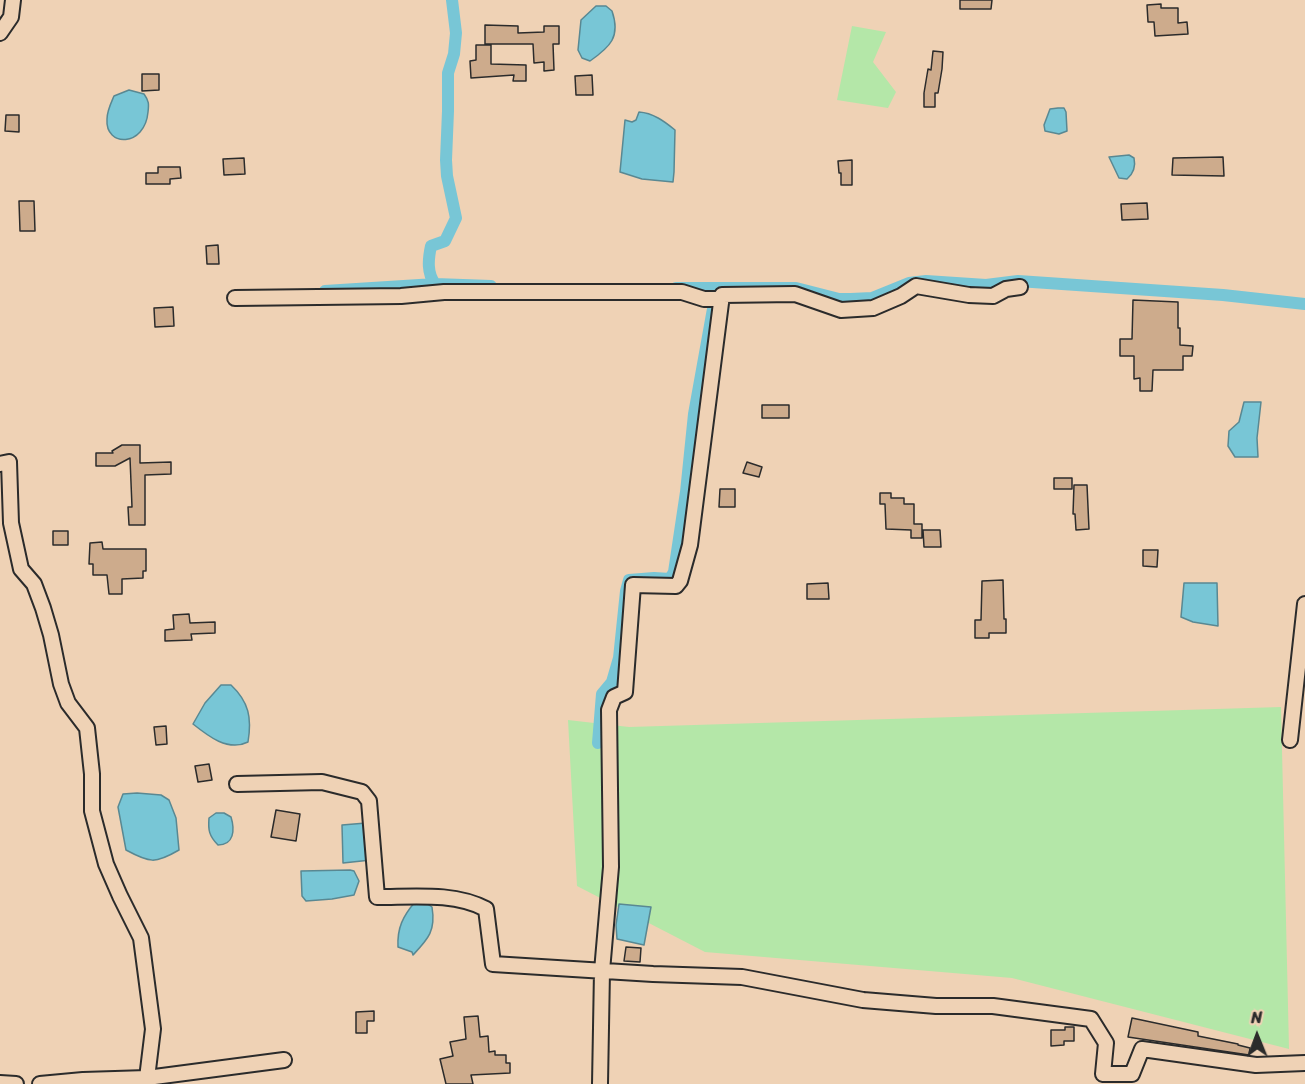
<!DOCTYPE html>
<style>
body{margin:0}
#map{position:relative;width:1305px;height:1084px;overflow:hidden;background:#efd2b5;font-family:Sriracha,sans-serif}
canvas{display:block}
.north{position:absolute;left:1227px;top:1006px;width:60px;height:60px;-webkit-text-stroke:4px #efd2b5;paint-order:stroke;rotate:359deg;font-size:16px;font-weight:700;line-height:24px;text-align:center;color:#2b2b2b}
.north::after{content:'';display:block;margin:auto;width:21px;height:27px;background:#2b2b2b;clip-path:polygon(50% 0,100% 100%,50% 72%,0 100%)}
</style>
<div id="map">
<canvas width="1305" height="1084"></canvas>
<div class="north">N</div>
</div>
<script>
const g = document.querySelector('canvas').getContext('2d');
g.lineJoin = 'round';
function fill(path, color) {
  g.fillStyle = color;
  g.fill(path, 'evenodd');
}
function strokePath(path, color, width, dash) {
  g.strokeStyle = color;
  g.lineWidth = width;
  g.lineCap = dash ? 'butt' : 'round';
  g.setLineDash(dash || []);
  g.stroke(path);
}
const green = new Path2D(`
 M852,26L886,32L873,62L896,92L888,108L837,100Z
 M1281,707L1289,1049L1012,978L705,952L577,886L568,720L629,727Z`);
const water = new Path2D(`
 M596,6H606L612,11C621,37 610,47 590,61L582,58L578,50L581,20Z
 M129,90L144,94C149,101 149,104 148,112C145,147 105,148 107,119C107,111 111,103 114,96Z
 M1058,108H1064L1066,112L1067,131L1059,134L1045,131L1044,125L1050,109Z
 M639,112C653,113 664,121 675,130L674,172L673,182L642,179L620,172L625,120L632,122L636,120Z
 M1129,155L1134,158C1136,167 1134,173 1127,179L1119,178L1109,157Z
 M1244,402H1261L1257,438L1258,457H1235L1228,446L1229,431L1239,422Z
 M1184,583H1217L1218,626L1193,622L1181,617Z
 M221,685H231C249,702 252,718 248,742C228,752 208,736 193,724L205,703Z
 M137,793L161,795L169,800L176,818L179,850C155,864 150,863 126,850L118,807L123,794Z
 M216,813H224L231,817C235,830 234,845 218,845C209,836 208,830 209,818Z
 M366,823L371,860L343,863L342,825Z
 M350,870L354,871L359,881L354,895L332,899L306,901L302,896L301,871Z
 M415,902L426,903L432,907C436,931 428,939 413,955L412,952L398,947C397,928 403,916 415,902Z
 M619,904L651,907L644,945L617,939L616,925Z`);
const canal = new Path2D(`
 M452,0L456,33L454,54L448,73V111L446,160L447,176L456,218L445,241L431,246C428,260 427,273 435,284L491,286
 M676,288H796L839,299H851L872,298L909,283L926,281L986,285L1018,281L1223,295L1305,304
 M325,291L435,284
 M598,743L602,694L612,682L619,658L626,591L629,580L654,578L670,579L674,572L686,492L694,414L716,292`);
const building = new Path2D(`
 M960,0H992L991,9H960Z
 M1161,4V8H1178V23L1187,22L1188,34L1155,36L1154,22H1148L1147,5Z
 M485,25L518,26V33L544,32V26H559V44H553L554,70L544,71V62L534,63L533,44H485Z
 M476,45H491V64L526,65V81H513L514,75L471,78L470,61L476,60Z
 M933,51L943,52L942,69L938,93H935V107H924V93L928,69L931,70Z
 M142,74H159V90L142,91Z
 M592,75L593,95H576L575,76Z
 M6,115H19V132L5,131Z
 M1223,157L1224,176L1172,175L1173,158Z
 M244,158L245,174L224,175L223,159Z
 M852,160V185H841V173H839L838,161Z
 M158,167H180L181,178L170,179V184H146V173H158Z
 M19,201H34L35,231H20Z
 M1147,203L1148,219L1122,220L1121,204Z
 M218,245L219,264H207L206,246Z
 M1133,300L1178,302V328H1180V345L1193,346L1192,356H1183V370H1153L1152,391H1140V378L1134,379V356H1120V339H1132Z
 M173,307L174,326L155,327L154,308Z
 M762,405H789V418H762Z
 M122,445H140V463L171,462V474L145,475V525H129L128,507H132L130,458L115,466H96V453H113L112,451Z
 M747,462L762,467L759,477L743,473Z
 M1054,478H1072V489H1054Z
 M1074,485H1087L1089,529L1076,530L1075,514H1073Z
 M720,489H735V507H719Z
 M880,493H891V498H904V504H914V524H922V538H911V530L886,529L885,504H880Z
 M923,530H940L941,547H924Z
 M53,531H68V545H53Z
 M102,542L103,549H146V571H143V578L122,579V594H109L107,575H93V564H89L90,543Z
 M1143,550H1158L1157,567L1143,566Z
 M1003,580L1004,619H1006V633H989V638H975V620H981L982,581Z
 M828,583L829,599H807V584Z
 M189,614L190,623L215,622V633L191,634L192,640L165,641V630L174,629L173,615Z
 M166,726L167,744L156,745L154,727Z
 M209,764L212,780L198,782L195,766Z
 M276,810L300,814L296,841L271,837Z
 M626,947L641,948L640,962L624,961Z
 M374,1011V1021H367V1033H356V1012Z
 M478,1016L480,1037L488,1036L489,1052L495,1051V1055H506V1063H510V1073L471,1075L473,1084H446L440,1059L453,1056L450,1042L466,1039L464,1017Z
 M1132,1018L1198,1032V1036L1238,1044V1045L1250,1048L1249,1055L1128,1037Z
 M1065,1027H1074V1041H1064V1045L1051,1046V1030H1065Z`);
const minor = new Path2D(`
 M0,33L11,17L13,0
 M235,298L401,296L444,292H682L704,299H721
 M0,464L9,462L11,523L21,569L34,584L43,608L51,635L61,684L68,703L87,728L92,774V811L106,864L120,896L141,938L153,1029L147,1078
 M1290,740L1305,604
 M237,784L322,782L362,792L369,801L377,897C413,897 454,892 486,909L493,964L653,974L742,977L863,1000L936,1006H993L1091,1019L1106,1043L1103,1074H1132L1142,1049L1256,1065L1305,1063
 M0,1083L16,1084
 M40,1084L83,1080L147,1078L284,1060
 M600,1084L602,971L611,867L609,710L614,697L625,692L633,585L676,586L680,581L690,545L722,295L795,294L841,310L873,308L901,296L916,286L969,295L993,296L1006,289L1020,287`);
fill(green, '#b4e7a8');
fill(water, '#78c6d6');
strokePath(water, '#598892', 1.5);
strokePath(canal, '#78c6d6', 12);
fill(building, '#cdab8c');
strokePath(building, '#2b2b2b', 1.5);
strokePath(minor, '#2b2b2b', 18);
strokePath(minor, '#efd2b5', 14);
</script>
